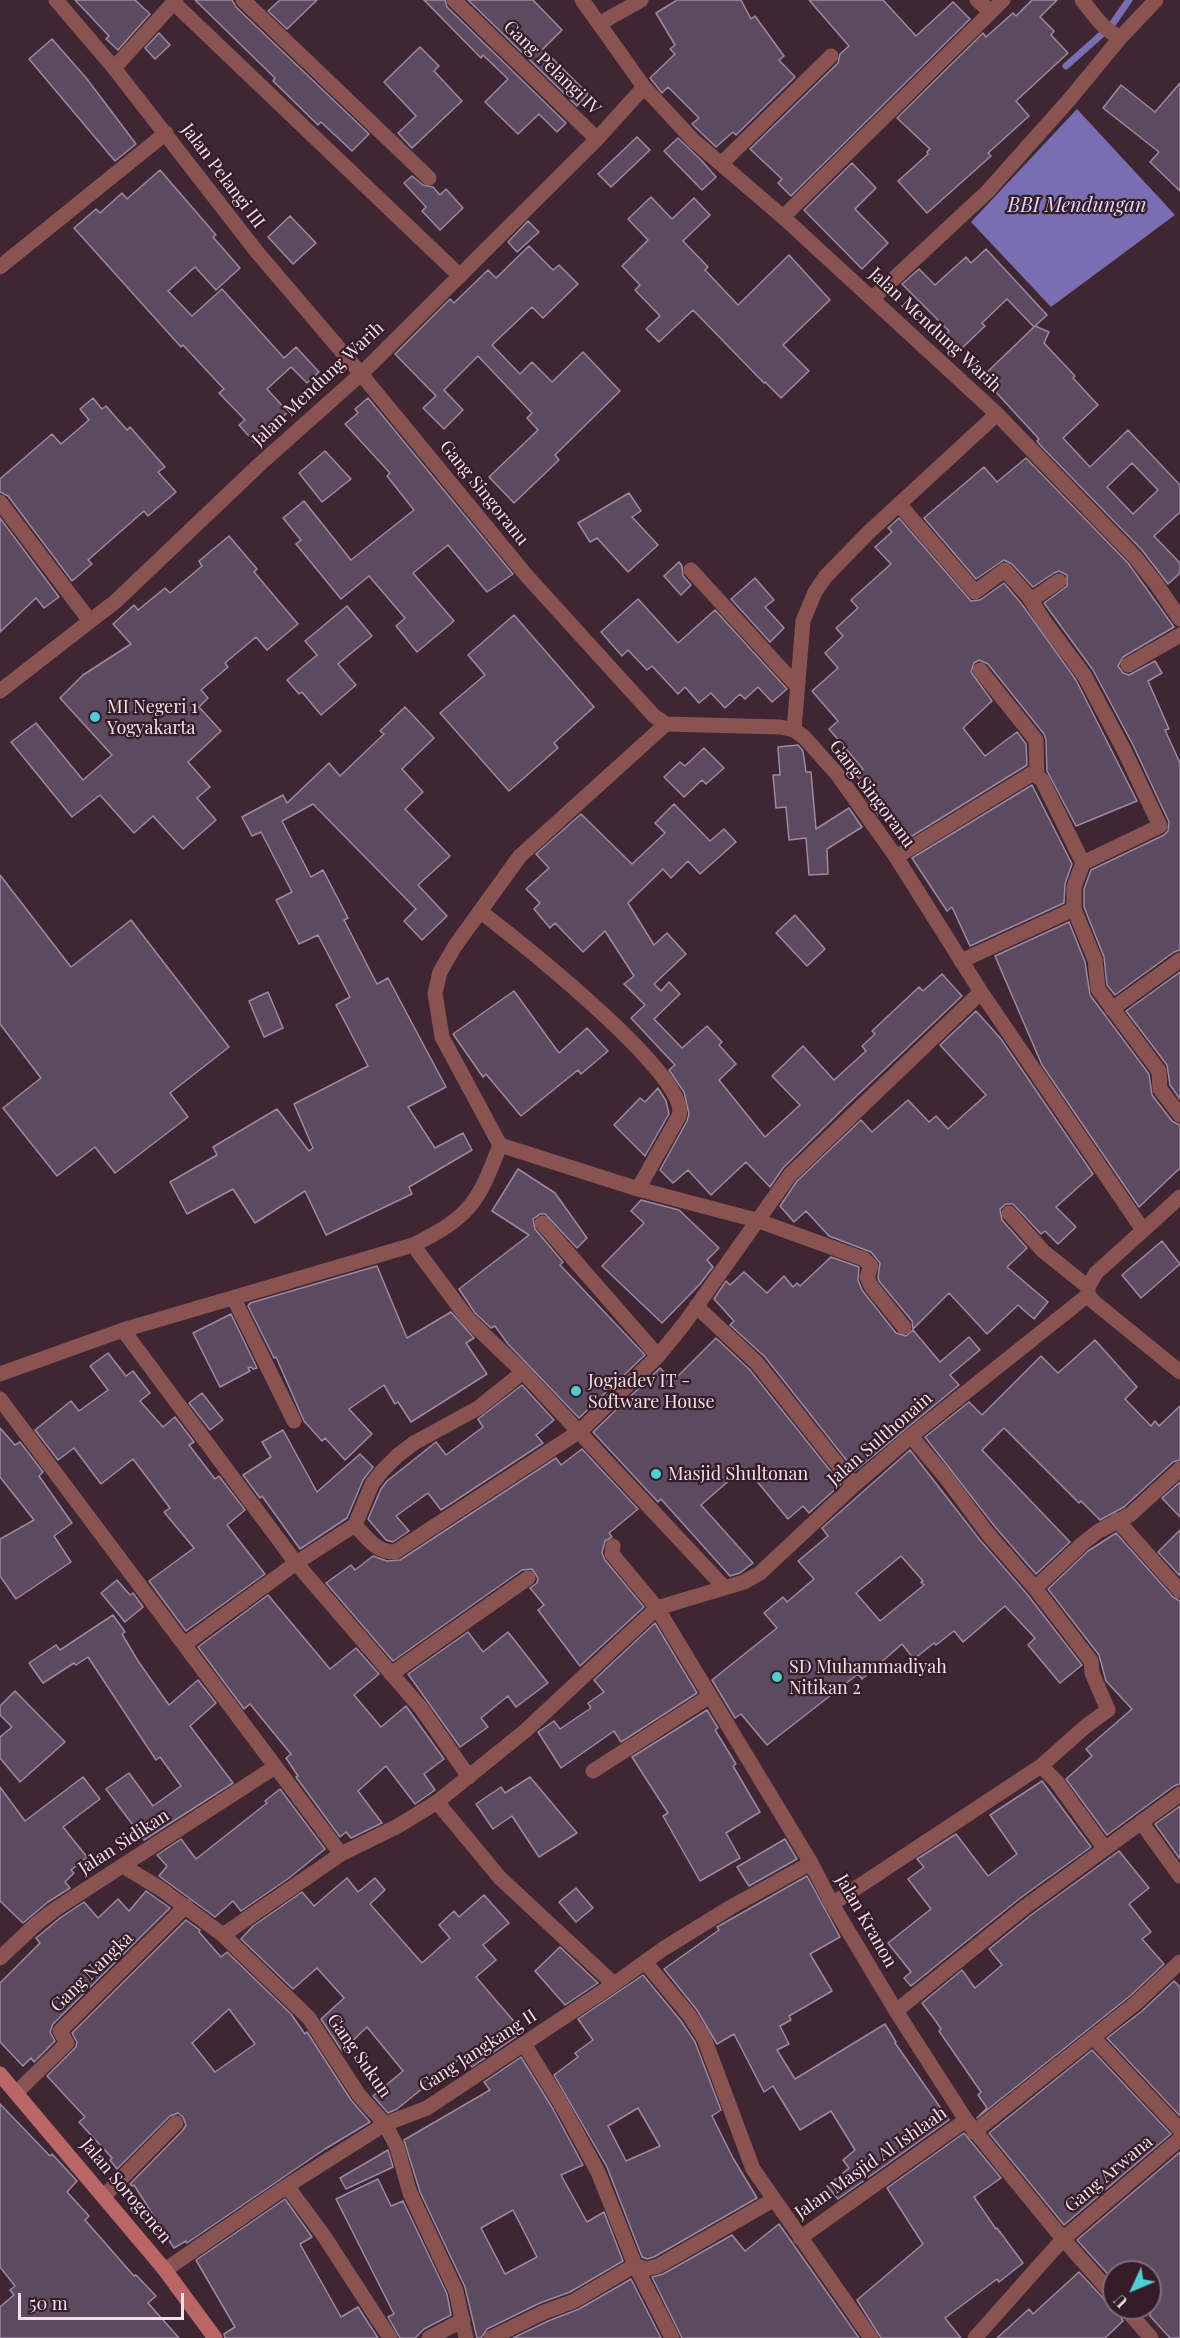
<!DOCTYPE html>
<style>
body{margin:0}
#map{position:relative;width:1180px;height:2338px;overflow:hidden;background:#3f2632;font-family:"Playfair Display",serif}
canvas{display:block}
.north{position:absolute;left:1102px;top:2260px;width:60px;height:60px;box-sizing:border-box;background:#351c28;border:2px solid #816b75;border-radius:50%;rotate:226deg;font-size:16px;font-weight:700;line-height:24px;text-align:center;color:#f2e1e8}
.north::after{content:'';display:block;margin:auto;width:21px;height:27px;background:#51ccd1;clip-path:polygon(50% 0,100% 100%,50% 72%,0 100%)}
.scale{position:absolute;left:18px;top:2293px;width:166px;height:27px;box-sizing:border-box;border:3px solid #f2e1e8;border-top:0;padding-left:8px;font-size:18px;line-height:21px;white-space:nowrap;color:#f2e1e8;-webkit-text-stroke:4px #351c28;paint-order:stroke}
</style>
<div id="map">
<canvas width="1180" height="2338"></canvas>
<div class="north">U</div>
<div class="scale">50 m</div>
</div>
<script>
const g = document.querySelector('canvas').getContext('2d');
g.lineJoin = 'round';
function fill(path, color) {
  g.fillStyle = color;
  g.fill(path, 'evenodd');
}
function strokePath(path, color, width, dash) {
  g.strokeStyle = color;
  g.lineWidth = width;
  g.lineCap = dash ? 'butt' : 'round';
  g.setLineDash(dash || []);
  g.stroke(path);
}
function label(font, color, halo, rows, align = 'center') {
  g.font = font + ' "Playfair Display",serif';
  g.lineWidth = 4.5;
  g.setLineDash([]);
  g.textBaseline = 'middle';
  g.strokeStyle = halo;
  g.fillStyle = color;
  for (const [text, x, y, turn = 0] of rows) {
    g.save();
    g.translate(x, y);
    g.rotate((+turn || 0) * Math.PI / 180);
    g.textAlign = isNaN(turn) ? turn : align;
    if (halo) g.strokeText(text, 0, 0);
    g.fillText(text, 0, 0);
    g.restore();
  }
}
const water = new Path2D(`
 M1077,109L1175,215L1051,307L971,222Z`);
const stream = new Path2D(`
 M1066,66L1111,26L1129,0`);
const building = new Path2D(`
 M75,0H135L150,14L118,50L106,39L109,36Z
 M195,0H232L236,7L369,134L352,151L321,122L318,125L273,81L275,78Z
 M280,0H317L287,29L268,11Z
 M424,0H445L447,7L566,123L557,132L539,114L518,134L485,102L508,79L483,55L481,58Z
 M468,0H533L562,30L543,49L588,94L577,106Z
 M677,0H741L751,19L755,16L784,56L779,60L795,77L736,135L733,132L716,147L692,124L699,118L668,87L662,93L650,78L675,54L670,49L675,45L656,13Z
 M809,0H883L916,36L953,2L970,19L791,196L778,183L782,179L750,149L838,63L840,54L849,46Z
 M1032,0H1057L1040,17L1054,31L1051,35L1068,53L1016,101L1029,116L988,153L991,156L927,213L898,181L928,154L927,152L930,149L897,118L983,33L986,37L1013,13L1016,16Z
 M159,33L170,45L155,59L145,48Z
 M52,39L87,79L136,144L115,161L29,59Z
 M420,47L439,66L434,71L462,101L412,148L398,133L416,116L384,82Z
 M1180,83V191L1150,162L1159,152L1103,108L1121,85L1155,112Z
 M637,137L650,150L611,187L598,174Z
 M678,138L702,161L716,177L702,190L664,151Z
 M852,163L876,188L855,209L888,243L862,269L804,210Z
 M160,170L216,235L213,237L240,268L216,290L195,267L168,291L192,316L222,289L284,358L296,347L319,372L307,383L291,367L267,389L288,412L255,443L239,425L245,420L219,393L224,389L183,345L181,347L74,228L96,209L100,213L122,193L127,199Z
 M412,176L423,185L433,187L440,195L446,189L463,208L440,230L422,211L426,207L404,183Z
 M651,197L672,219L694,198L710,215L683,241L708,267L705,270L738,305L789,255L830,300L783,345L809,371L781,398L765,382L764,383L693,310L659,342L646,329L660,316L635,290L640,285L622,266L648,240L628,219Z
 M290,216L316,243L293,264L268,237Z
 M528,221L539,232L517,252L508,242Z
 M529,246L553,270L559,265L578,284L543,318L532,307L492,345L520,374L532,362L552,382L583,352L620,391L555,455L559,460L514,503L489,477L538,430L527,418L532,413L478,356L444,390L463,410L444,429L423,408L436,396L395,354L450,299L454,303L488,270L496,278Z
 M986,249L1047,315L1035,326L1049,332L1044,343L1075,376L1073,378L1098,405L1063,438L1090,467L1128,430L1180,485V512L1154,536L1180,563V573L1168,584L1142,550L1041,446L1037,441L1039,439L982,377L1034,327L1007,299L982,323L985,326L960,350L946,334L949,331L902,284L919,269L935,285L966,257L971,263ZM1132,463L1158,490L1133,514L1107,487Z
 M93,398L102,409L106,406L127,430L130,427L165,467L158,472L176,492L148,516L144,511L88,560L92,564L72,581L8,496L0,492V479L52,434L61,444L89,420L80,409Z
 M368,398L513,574L487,592L448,545L413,573L454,621L417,652L396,626L405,618L369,576L341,599L296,544L301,540L283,518L304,501L351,560L414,510L387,476L390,473L345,424L358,413L355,409Z
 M325,451L351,479L322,502L299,473Z
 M1026,458L1128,563L1174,627L1123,657L1118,666L1123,673L1129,675L1155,661L1162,673L1148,681L1169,729L1165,730L1180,763V950L1174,952L1115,995L1107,985L1104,957L1084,907V889L1091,870L1164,835L1168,831L1169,822L1133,745L1093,670L1044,603L1067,586V575L1059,571L1054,573L1033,587L1012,564L1004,560L976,579L924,518L984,467L997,482Z
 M629,493L641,511L632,517L658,545L628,572L597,538L590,542L578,523Z
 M0,518L59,597L44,608L36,598L0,632Z
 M899,518L971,601L980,600L1004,583L1021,603L1076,680L1137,801L1076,826L1047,771L1046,740L1044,734L988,664L979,660L974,663L971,672L992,701L963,728L985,756L1017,732L1026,744L1027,765L904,841L881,815L879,816L866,798L873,793L856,775L863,769L829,729L838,721L812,691L838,668L825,653L843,636L836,628L858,608L851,600L891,564L875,547L892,532L888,528Z
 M229,536L257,569L254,572L298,624L267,650L256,637L225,663L228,667L201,690L208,698L199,707L221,731L188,762L210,787L197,798L216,820L183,849L153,816L134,833L100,795L72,817L11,742L36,723L83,780L112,755L60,698L83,675L131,644L113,624L134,605L138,610L165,588L170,593L202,566L199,561Z
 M679,562L682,566L683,576L691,585L681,595L664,576Z
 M755,578L774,600L765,607L784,628L770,642L731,599Z
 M638,599L678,643L715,610L787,689L772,702L758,687L745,699L740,694L725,708L711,693L699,703L685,687L678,694L652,666L647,670L628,650L622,656L601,632Z
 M347,606L372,636L338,664L356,685L321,715L302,692L299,694L287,680L317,655L305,641Z
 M514,615L594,707L554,743L558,748L509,791L440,713L485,675L468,655Z
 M405,707L434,738L402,769L423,792L405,809L450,856L418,885L447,916L422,940L404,921L416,909L313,804L282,821L311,877L323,870L348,918L344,920L377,984L388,978L446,1087L408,1107L435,1148L463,1133L472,1150L409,1187L412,1194L326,1235L305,1191L255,1223L233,1189L187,1214L170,1182L217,1155L213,1147L277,1109L309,1151L313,1148L294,1104L368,1066L336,1005L350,997L318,935L299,944L276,900L292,892L261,832L252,836L242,817L283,795L287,803L329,763L340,776L384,734L380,731Z
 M798,745L803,751L806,772H811L816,829L849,808L862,827L827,849L828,874L809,875L806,838L789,840L786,807L776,808L773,775H780L778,747Z
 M704,748L724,768L706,784L702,780L684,797L664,777L680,762L685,766Z
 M1032,785L1072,864L1065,884L1064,903L970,946L952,907L947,911L912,858Z
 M674,804L710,841L724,829L736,842L700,874L688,861L671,878L663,869L628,903L654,945L667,933L686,954L654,984L661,991L669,982L680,994L654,1019L682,1048L707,1026L722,1042L719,1045L736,1064L719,1080L765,1137L800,1105L772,1076L803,1046L834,1080L866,1051L862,1046L875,1034L872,1031L919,987L923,991L942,974L962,996L847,1105L783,1168L770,1187L746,1162L711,1195L688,1170L673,1183L660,1170L687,1121L689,1114L684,1092L669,1070L675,1065L631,1018L645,1005L624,984L634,976L605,931L583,952L555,923L550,928L534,909L540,903L526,889L549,868L536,854L581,814L632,864L665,833L655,823Z
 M0,875L71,967L131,920L229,1047L170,1093L188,1117L115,1173L95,1147L57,1176L3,1108L41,1078L0,1024Z
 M795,915L825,949L807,966L776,933Z
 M1069,922L1085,962L1090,995L1149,1074L1152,1095L1172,1121L1180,1125V1168L1139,1207L1042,1065L995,956Z
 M1180,972V1099L1170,1085L1167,1065L1126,1011Z
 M514,991L559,1053L587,1028L608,1051L581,1074L578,1070L521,1116L486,1074L483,1077L453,1034Z
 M268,992L283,1028L264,1037L249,1001Z
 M976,1011L1001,1039L1093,1174L1056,1207L1076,1227L1058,1244L1045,1231L1041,1234L1013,1204H1006L1000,1209L1002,1220L1027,1248L1007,1267L1048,1302L1034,1319L1018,1305L987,1334L949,1293L913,1329L912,1321L879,1281L878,1277L880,1263L871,1252L829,1236L806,1211L794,1222L780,1206L797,1181L861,1120L872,1132L908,1100L929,1122L936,1116L948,1129L986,1095L940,1045Z
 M658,1088L666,1101L669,1114L645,1156L614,1125L640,1098L645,1102Z
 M518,1169L555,1193L587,1238L577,1248L545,1214H540L533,1219L535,1229L563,1262L560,1265L645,1355L579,1418L508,1344L495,1326L491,1328L475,1313L459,1289L529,1235L492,1211Z
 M641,1200L679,1210L719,1248L707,1260L713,1267L700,1284L662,1323L602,1266L644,1223L631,1211Z
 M1162,1241L1180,1264L1141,1298L1122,1275Z
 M831,1257L859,1267L858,1280L862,1290L896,1333L906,1336L913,1330L940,1362L969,1337L980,1350L950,1375L959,1385L855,1471L765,1357L730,1325L734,1321L714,1299L726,1281L730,1285L744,1272L767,1293L784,1276L793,1287L797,1283L800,1286Z
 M377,1266L407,1338L451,1312L474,1338L466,1343L487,1374L411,1422L398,1402L395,1404L384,1385L349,1409L372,1434L345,1460L325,1438L322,1441L304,1421L276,1357L274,1358L248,1306L250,1303Z
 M231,1314L257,1368L253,1369L251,1367L248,1368L250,1371L220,1387L193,1333Z
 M716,1338L750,1370L841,1484L809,1513L803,1506L788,1519L746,1468L739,1472L701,1505L753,1563L740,1573L730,1576L661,1499L658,1502L593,1432L660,1368L673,1381Z
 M1095,1340L1137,1387L1125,1399L1151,1426L1155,1421L1159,1426L1180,1406V1460L1173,1462L1124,1507L1100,1520L1081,1501L1079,1503L1004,1428L982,1450L1070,1542L1036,1574L996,1528L925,1437L969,1402L982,1415L1041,1356L1058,1373Z
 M108,1353L126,1376L133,1371L150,1393L140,1401L163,1427L175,1417L194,1442L189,1445L215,1479L219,1476L245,1510L227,1525L265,1574L186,1631L149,1581L194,1548L164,1512L170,1508L133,1459L101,1484L74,1448L58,1460L35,1430L71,1401L79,1411L108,1390L90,1366Z
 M522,1385L554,1420L536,1435L543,1443L441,1510L428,1493L396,1516L409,1531L393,1542L386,1540L368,1519L381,1489L387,1481L436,1442L446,1455L483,1427L478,1419Z
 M202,1393L223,1420L210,1430L189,1403Z
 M0,1428L15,1445L20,1442L43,1472L39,1476L72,1523L54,1536L71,1562L16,1599L0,1576V1539L34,1520L0,1477Z
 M283,1430L317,1492L360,1454L373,1467L363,1480L347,1518L300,1549L262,1496L260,1498L243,1475L271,1457L262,1442Z
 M582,1449L638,1509L609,1533L612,1537L605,1541L602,1553L605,1560L644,1607L580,1666L538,1610L544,1605L530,1588L537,1583L538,1578L532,1569L522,1570L393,1661L326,1583L351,1565L355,1570L373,1556L387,1561L400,1560L556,1458L561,1465Z
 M910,1450L980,1540L1027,1594L1082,1665L1060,1683L1028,1645L1035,1638L1005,1606L963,1642L954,1631L936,1645L934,1643L914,1659L902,1644L862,1679L858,1674L767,1745L741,1714L735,1718L712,1680L777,1628L764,1613L783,1597L787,1602L814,1579L798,1561L828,1536L822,1528ZM901,1556L923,1581L921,1582L924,1585L880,1621L856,1593Z
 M1180,1482V1517L1162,1498Z
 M1180,1530V1576L1158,1552Z
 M1116,1533L1173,1597L1180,1601V1784L1174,1786L1107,1835L1066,1779L1092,1756L1086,1749L1132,1709L1106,1681L1099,1655L1048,1589L1088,1551Z
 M117,1580L130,1595L133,1593L143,1607L125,1622L101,1593Z
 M268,1595L330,1669L356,1648L379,1674L354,1695L381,1727L406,1706L444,1759L424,1774L435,1790L415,1804L386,1766L358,1791L382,1823L351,1838L346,1832L340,1837L296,1777L298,1776L286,1758L291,1754L250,1704L244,1709L198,1647Z
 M113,1615L125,1632L122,1634L138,1661L169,1705L198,1680L216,1703L190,1726L233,1783L144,1840L106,1789L129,1773L153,1806L181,1786L160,1757L156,1760L88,1657L76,1665L74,1663L43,1683L29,1663L56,1645L60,1650Z
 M655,1623L697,1693L621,1742L614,1731L561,1768L538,1732L554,1721L560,1729L591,1708L588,1703L604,1692L594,1680Z
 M468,1632L483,1652L508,1632L548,1683L516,1707L508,1696L481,1718L488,1727L460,1747L408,1674Z
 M15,1691L65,1742L20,1782L0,1758V1737L12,1727L0,1715V1706Z
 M707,1710L718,1728L715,1730L736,1764L733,1766L760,1812L726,1833L740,1858L700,1881L663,1816L668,1813L632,1757Z
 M83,1777L100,1799L63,1827L87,1857L71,1870L74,1873L65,1882L70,1888L48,1902L23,1923L0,1901V1787L25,1821Z
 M530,1777L577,1833L539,1857L512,1816L493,1829L476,1804L501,1787L505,1793Z
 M1042,1781L1091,1847L1019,1899L911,1986L904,1978L911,1972L888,1943L931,1909L908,1879L924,1867L917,1859L956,1834L988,1876L1017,1854L990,1815Z
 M280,1789L325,1849L289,1878L241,1911L233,1901L215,1917L159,1876L167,1866L157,1855L181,1839L196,1859L267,1803L265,1801Z
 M1180,1806V1859L1155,1824Z
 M785,1839L797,1859L749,1886L737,1867Z
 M1119,1851L1149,1888L1129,1904L1151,1932L1142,1939L1164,1964L1130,1996L977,2118L987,2108L978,2095L981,2092L939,2031L941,2029L935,2020L922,2003L962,1970L975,1988L1002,1965L989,1949L1031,1915Z
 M807,1876L840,1937L810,1954L832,1991L789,2016L791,2020L780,2026L789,2044L777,2050L795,2079L885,2024L896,2042L895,2043L949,2120L838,2199L827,2186L849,2168L843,2160L855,2150L831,2111L800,2130L773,2086L764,2092L734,2034L717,2044L697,2010L664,1969L719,1930L717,1927Z
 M347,1878L358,1892L375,1878L385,1890L370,1904L422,1963L450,1938L439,1925L454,1911L459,1917L484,1895L509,1923L483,1945L496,1960L476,1977L523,2032L472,2067L463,2056L397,2109L388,2113L373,2096L403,2071L367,2027L342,2051L321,2019L344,1998L317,1968L293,1989L241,1939L253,1926L302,1892L314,1906Z
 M576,1888L593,1908L576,1922L559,1902Z
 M146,1891L170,1908L53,2024L50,2032L55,2041L34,2062L31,2058L23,2066L0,2042V1983L40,1943L36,1938L60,1918L84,1902L98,1918L118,1899L129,1911Z
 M186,1920L200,1930L199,1932L221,1957L227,1952L291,2014L305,2034L307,2032L351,2100L370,2122L325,2149L187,2243L186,2241L174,2248L134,2185L132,2186L130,2184L183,2130L186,2125L183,2117L178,2113L170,2116L117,2169L110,2160L112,2158L79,2122L85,2117L47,2076L76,2047L77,2042L72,2033ZM229,2009L255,2044L215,2072L192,2043Z
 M560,1947L598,1983L565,2005L535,1971Z
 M643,1975L681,2021L695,2042L721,2110L712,2116L733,2158L757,2198L654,2257L647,2259L642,2257L607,2167L554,2075L578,2057L575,2053L593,2040L578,2019ZM638,2108L660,2146L626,2161L608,2126Z
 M1174,1981L1180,1987V2116L1107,2038L1142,2011Z
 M1092,2050L1171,2134L1064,2225L989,2133Z
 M521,2057L553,2109L583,2165L561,2175L587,2222L604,2212L623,2261L570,2292L540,2303L487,2329L481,2338H477L465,2287L420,2192L404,2140L490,2090L484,2082ZM513,2210L537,2257L505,2274L481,2228Z
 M0,2104L50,2156L52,2154L77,2181L67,2192L89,2216L85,2220L134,2276L136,2275L156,2296L148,2303L179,2338H0V2307L14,2295L10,2290L15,2286L0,2267Z
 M964,2133L1001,2178L974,2197L996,2229L997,2228L1023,2263L999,2282L997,2279L945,2318L961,2338H881L857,2300L923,2244L887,2188Z
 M388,2150L393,2167L346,2189L340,2178Z
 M1180,2152V2338H1170L1150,2316V2272H1114V2281L1077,2240Z
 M378,2179L391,2206L403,2201L447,2294L451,2315L424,2329L415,2338H400L388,2317L394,2314L336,2199Z
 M285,2199L312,2237L300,2244L341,2317L358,2307L378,2338H225L224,2334L235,2327L196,2260Z
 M779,2224L859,2338H682L652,2277L663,2274L732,2235L745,2251Z
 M1079,2272L1107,2302L1114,2306L1123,2321L1105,2338H997L1029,2309L1033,2314Z
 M631,2279L661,2338H513L548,2321L579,2309Z`);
const minor = new Path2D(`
 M56,0L114,68L257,252L361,374L526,575L654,716L666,724L780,727L794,730L804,737L837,774L896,857L981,992L1143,1230
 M243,0L429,178
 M454,0L597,139
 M582,0L644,87L693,140L783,217L997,414L1135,557L1157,585L1180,619
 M977,0L990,11
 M1082,0C1092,12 1105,33 1121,37L1156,0
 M174,3L460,276
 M599,24L641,0
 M114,68L176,0
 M722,163L831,56
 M783,217L1003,0
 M0,267L166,133
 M873,298L987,192L1069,100L1121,37
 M0,502L90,621
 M691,570L797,686
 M1031,600L1059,581
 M1128,665L1180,635
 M980,670L1036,740L1037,775
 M0,691L116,601L260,464L361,374L597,139L644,87
 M794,730L803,621L815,592L826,576L870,531L997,414
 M896,857L1033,773L1042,780L1083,863L1160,826L1124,750L1084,675L1044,621L1029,597L1005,570L975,592L899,504
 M1083,863L1074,887V909L1095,960L1098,989L1159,1071L1160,1089L1180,1115
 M481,912C515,938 692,1077 679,1116L638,1189
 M961,961L1074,909
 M1112,1009L1180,960
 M500,1145L638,1189L756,1220L864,1259L871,1266L867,1277L871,1286L904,1327
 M1009,1213L1043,1251L1088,1287
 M542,1223L658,1356
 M1088,1295L911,1436L854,1485L760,1573L744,1582L657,1608L811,1863L832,1904L896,2011L966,2120L1063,2239L1114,2296
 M1088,1295V1287L1096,1273L1180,1197
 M1088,1295L1094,1302L1180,1372
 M234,1299L294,1421
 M696,1306L757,1363L854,1485
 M123,1330L296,1563L421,1708L469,1777
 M523,1372L723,1586
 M0,1374L123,1330L413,1245C470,1217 478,1203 500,1145L442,1037L435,993L440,972L455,946L520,856L666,724
 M0,1399L341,1854
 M911,1436L947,1479L988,1534L1035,1588L1091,1661L1092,1673L1108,1710L1086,1726L1041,1766
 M1117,1520L1180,1591
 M355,1525C367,1538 376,1552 395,1552L580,1431L658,1356L684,1324L790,1175L981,992
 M1035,1588L1082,1544L1097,1532L1131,1514L1180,1469
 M185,1644L296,1563L355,1525L372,1484L382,1471L397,1456L414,1443L478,1408L523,1372L468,1319L413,1245
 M391,1674L528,1578
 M593,1771L710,1696
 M437,1802L500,1878L614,1984
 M1141,1822L1180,1876
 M123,1866L161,1889L223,1935L309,2018L359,2095L385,2124L397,2147L410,2193L456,2291L466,2338
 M832,1904L1041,1766L1056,1781L1105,1849
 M223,1935L341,1854L398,1826L437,1802L525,1731L657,1608L612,1554L613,1546
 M0,1958L36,1924L54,1910L275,1767
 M645,1962L689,2015L704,2038L753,2169L871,2338
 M896,2011L1025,1907L1180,1794
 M1093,2037L1180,2130
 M524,2044L561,2104L598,2172L635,2265L646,2269L658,2266L773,2200
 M16,2093L67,2043L60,2031L186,1906
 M974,2132L1136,2003L1180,1962
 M287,2186L324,2236L390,2338
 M104,2196L176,2123
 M800,2238L966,2120
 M165,2270L287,2186L385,2124L427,2108L614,1984L663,1949L731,1907L811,1863
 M1125,2308L1151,2338
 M429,2338L463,2320
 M491,2338L544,2312L574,2301L635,2265L672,2338
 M975,2338L1063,2239L1180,2139`);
const secondary = new Path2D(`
 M0,2074L165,2270L215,2338`);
const markers = [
 [95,717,6,"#51ccd1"],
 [576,1391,6,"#51ccd1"],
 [656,1474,6,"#51ccd1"],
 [777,1677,6,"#51ccd1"]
];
const streetNames = [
 ["Gang Pelangi IV",552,68,44],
 ["Jalan Pelangi III",223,176,53],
 ["Jalan Mendung Warih",935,330,43],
 ["Jalan Mendung Warih",318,384,-43],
 ["Gang Singoranu",484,493,51],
 ["Gang Singoranu",872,794,53],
 ["Jalan Sulthonain",880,1439,-41],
 ["Jalan Sidikan",124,1842,-33],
 ["Jalan Kranon",866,1921,60],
 ["Gang Nangka",92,1972,-44],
 ["Gang Jangkang II",478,2051,-33],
 ["Gang Sukun",359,2056,55],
 ["Jalan Masjid Al Ishlaah",871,2163,-35],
 ["Gang Arwana",1109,2174,-40],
 ["Jalan Sorogenen",126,2191,50]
];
const poiNames = [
 ["MI Negeri 1",107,707],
 ["Yogyakarta",107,728],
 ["Jogjadev IT -",588,1381],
 ["Software House",588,1402],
 ["Masjid Shultonan",668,1474],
 ["SD Muhammadiyah",789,1667],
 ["Nitikan 2",789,1688]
];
const waterNames = [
 ["BBI Mendungan",1077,206]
];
fill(water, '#786eb1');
strokePath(stream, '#786eb1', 7);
fill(building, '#5c4a61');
strokePath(building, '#9d89a2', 1.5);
strokePath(minor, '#895352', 15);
strokePath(secondary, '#ba6566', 15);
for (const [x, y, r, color] of markers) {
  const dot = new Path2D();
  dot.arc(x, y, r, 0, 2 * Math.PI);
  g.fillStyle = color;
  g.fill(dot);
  strokePath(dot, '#351c28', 2);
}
label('18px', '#f2e1e8', '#351c28', streetNames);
label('18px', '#f2e1e8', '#351c28', poiNames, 'left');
label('italic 20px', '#dcd8ff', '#351c28', waterNames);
</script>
